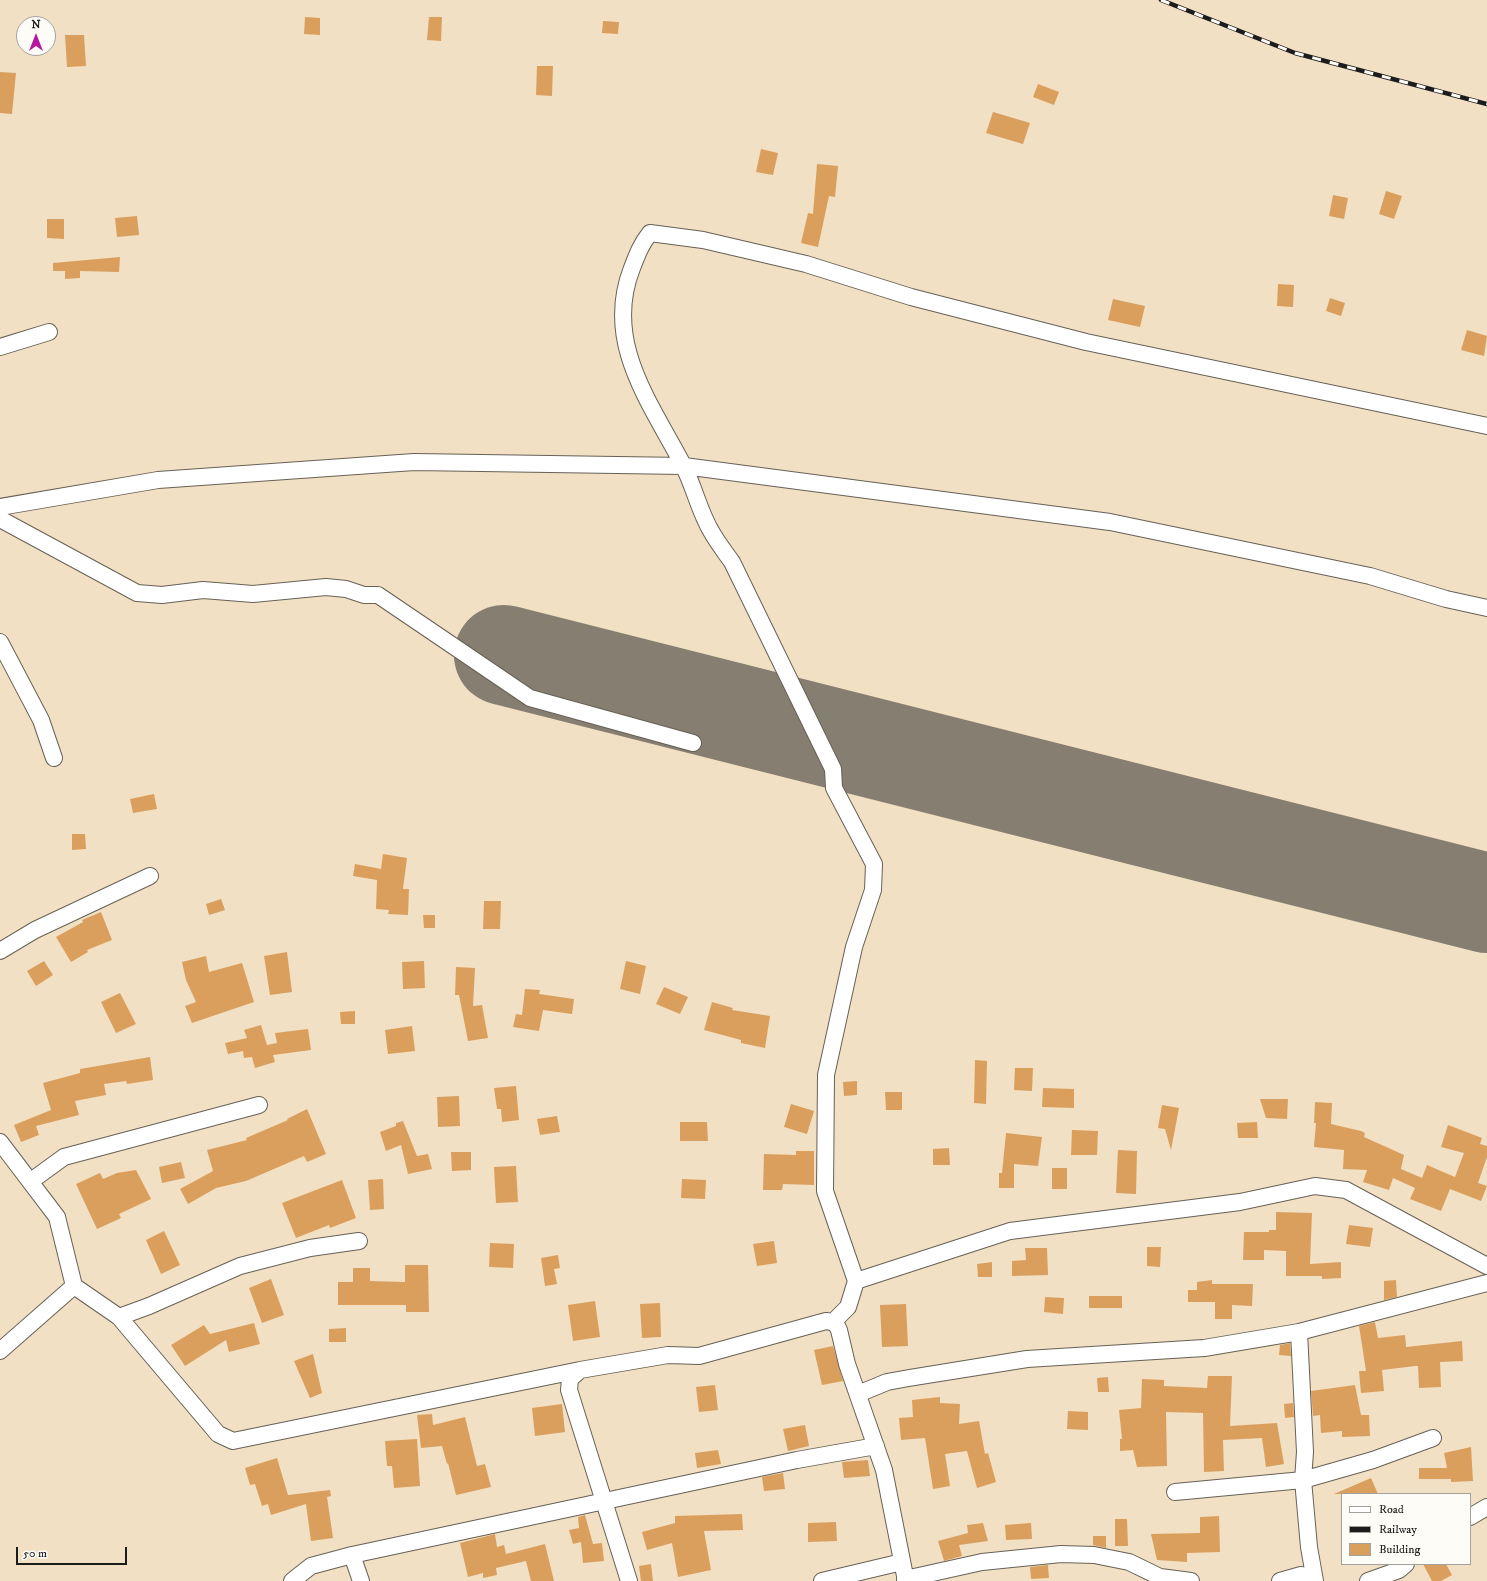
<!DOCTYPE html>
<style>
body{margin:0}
#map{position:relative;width:1487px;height:1581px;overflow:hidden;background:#f1e0c3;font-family:"IM FELL DW Pica",serif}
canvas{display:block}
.legend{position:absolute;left:1341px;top:1493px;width:130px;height:72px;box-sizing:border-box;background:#fdfcf7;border:1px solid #a3a29f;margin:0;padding:5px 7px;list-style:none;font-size:12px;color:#1c1c1c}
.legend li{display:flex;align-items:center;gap:8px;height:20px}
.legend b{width:20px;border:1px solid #a3a29f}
.north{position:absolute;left:16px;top:16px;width:40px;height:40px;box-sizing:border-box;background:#fdfcf7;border:1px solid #a3a29f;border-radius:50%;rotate:0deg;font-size:11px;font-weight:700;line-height:16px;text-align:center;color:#1c1c1c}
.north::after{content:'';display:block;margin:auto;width:14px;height:18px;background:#b5179e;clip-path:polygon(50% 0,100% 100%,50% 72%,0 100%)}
.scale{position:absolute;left:16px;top:1547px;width:111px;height:18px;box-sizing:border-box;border:2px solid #1c1c1c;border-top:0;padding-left:5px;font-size:12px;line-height:14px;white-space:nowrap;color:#1c1c1c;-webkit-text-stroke:3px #fdfcf7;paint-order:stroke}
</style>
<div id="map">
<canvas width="1487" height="1581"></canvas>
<ul class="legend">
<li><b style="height:5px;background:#fff"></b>Road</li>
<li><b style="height:5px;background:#1c1c1c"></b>Railway</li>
<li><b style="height:11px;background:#db9f5d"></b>Building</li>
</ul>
<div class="north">N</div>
<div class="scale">50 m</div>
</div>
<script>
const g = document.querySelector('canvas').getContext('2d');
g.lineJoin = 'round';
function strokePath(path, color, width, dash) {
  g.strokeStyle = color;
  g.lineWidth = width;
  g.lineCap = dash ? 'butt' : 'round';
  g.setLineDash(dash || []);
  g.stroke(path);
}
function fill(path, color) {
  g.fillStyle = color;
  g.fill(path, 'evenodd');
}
const runway = new Path2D(`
 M504,655L1487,903`);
const building = new Path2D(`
 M305,17L320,18V35L304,34Z
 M429,17H442L441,41L427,40Z
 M603,21L619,22L618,34L602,33Z
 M65,35H84L86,66L67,67Z
 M537,66H553L552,96L536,95Z
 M0,72L16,73L12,114L0,113Z
 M1038,84L1059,92L1054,105L1033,97Z
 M993,112L1030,123L1023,144L986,133Z
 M761,149L778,153L773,175L756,172Z
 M817,164L838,166L835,197L829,196L818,247L801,243L808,213L813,214Z
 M1386,191L1402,196L1394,219L1379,214Z
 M1333,195L1348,198L1344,219L1329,216Z
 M137,216L139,235L117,237L115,218Z
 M47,219H64V239L47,238Z
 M120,257L119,272L80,271V278L65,279V271H53V263Z
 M1278,284L1294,285L1293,307L1277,306Z
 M1330,298L1345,303L1341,316L1326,311Z
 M1113,299L1145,306L1140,327L1108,320Z
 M1467,330L1487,336L1484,356L1461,350Z
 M154,794L157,809L133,813L130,799Z
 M72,834H85L86,849L72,850Z
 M383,854L407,858L403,889H409L408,915L388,914L389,910L376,909L377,880L353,876L355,864L381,869Z
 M221,899L225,910L209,915L206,904Z
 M484,901H501L500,929H483Z
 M101,912L112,940L87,950L88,952L71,962L56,937L83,922L82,920Z
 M423,915H435V928H424Z
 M287,952L292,992L270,995L264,956Z
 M206,956L209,972L242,963L254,1002L192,1023L185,1006L196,1002L186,980L182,962Z
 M44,961L53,975L36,986L27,971Z
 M424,961L425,988L403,989L402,962Z
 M626,961L646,966L640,994L620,989Z
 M456,967L475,968L473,1006L482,1005L488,1038L468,1041L459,995H455Z
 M664,987L688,997L680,1014L656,1004Z
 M525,989L540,990L539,994L574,999L572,1014L543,1010L539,1031L513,1027L516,1014L522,1015Z
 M120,993L136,1024L116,1033L101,1002Z
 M712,1002L733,1008L732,1010L770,1016L765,1048L741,1043V1040L704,1030Z
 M355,1011V1024H341L340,1012Z
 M261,1025L267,1045L277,1043L275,1033L308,1029L311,1050L273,1055L275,1062L255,1068L252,1057L244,1058L243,1051L228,1054L225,1043L247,1038L244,1030Z
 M412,1026L415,1051L388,1054L385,1030Z
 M150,1057L153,1080L127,1084L126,1081L104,1084L106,1095L75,1101L79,1115L36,1126L39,1135L21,1142L14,1125L51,1110L43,1083L80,1073V1069Z
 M975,1060L987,1061L986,1104L974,1103Z
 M1015,1068H1033L1032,1091L1014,1090Z
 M857,1081V1095L844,1096L843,1082Z
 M516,1086L519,1120L502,1122L501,1109H497L494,1088Z
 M1043,1088L1074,1089V1108L1042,1107Z
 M885,1092H902V1110H886Z
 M459,1096L460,1126L438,1127L437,1097Z
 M1260,1099H1288L1287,1119L1266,1118Z
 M1315,1102L1332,1103L1331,1124L1361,1131L1365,1133L1364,1137L1404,1155L1401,1169L1422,1178L1427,1165L1455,1177L1464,1153L1441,1147L1448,1125L1482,1138L1480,1144L1487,1146V1157L1478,1183L1487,1186L1481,1201L1450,1189L1441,1211L1410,1199L1415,1188L1393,1178L1389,1190L1363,1182L1367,1170L1343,1169L1344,1150L1314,1147L1316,1123H1314Z
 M791,1104L814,1111L807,1134L784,1127Z
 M1162,1105L1179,1108L1171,1150L1165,1129L1158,1128Z
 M307,1109L326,1154L307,1162L304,1156L246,1181L216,1188L188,1204L180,1189L213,1171L207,1150L247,1140L246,1138L288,1120L287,1119Z
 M557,1116L560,1132L540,1135L537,1119Z
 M403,1121L417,1156L428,1154L432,1169L408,1174L401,1145L386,1151L380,1132L396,1126V1123Z
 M680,1122H707L708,1141H680Z
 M1257,1122L1258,1138H1238L1237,1123Z
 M1072,1130L1098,1131L1097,1155H1071Z
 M1006,1133L1042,1137L1038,1166L1014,1164V1188H999V1173H1002Z
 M949,1148L950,1165H933V1149Z
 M1118,1150L1137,1151L1136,1194L1116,1193Z
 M796,1151H814V1185L783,1184L782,1190H763L764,1154L796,1155Z
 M451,1152H471V1170L452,1171Z
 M181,1162L185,1178L162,1183L159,1167Z
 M516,1166L518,1202L496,1203L494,1167Z
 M1052,1168H1067V1189H1052Z
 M136,1170L151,1199L119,1214L121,1218L97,1229L76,1184L100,1173L103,1179L117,1173Z
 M383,1179L384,1209L370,1210L368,1180Z
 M682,1179L706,1180L705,1199L681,1198Z
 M342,1180L356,1218L330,1228L329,1225L296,1238L282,1203Z
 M1276,1212L1312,1213L1310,1264L1341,1262V1278L1322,1279V1276H1286V1251L1264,1250V1260H1243L1244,1232H1269V1230H1276Z
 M1349,1225L1373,1228L1370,1247L1346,1244Z
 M164,1231L180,1265L161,1274L146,1240Z
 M774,1241L777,1263L757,1266L753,1244Z
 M490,1243L514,1244L513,1268L489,1267Z
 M1147,1247H1161L1160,1267L1147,1266Z
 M1025,1248H1047L1048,1275L1012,1276V1261L1026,1260Z
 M558,1255L560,1268L554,1269L557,1284L545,1286L541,1258Z
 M992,1262V1277H978L977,1264Z
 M405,1265H428L429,1312H406V1305H338V1282H353V1268H370V1281L405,1282Z
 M271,1279L284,1315L262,1323L249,1288Z
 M1212,1280V1284H1253L1252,1306L1232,1305V1319H1215V1302H1188V1290H1197V1282Z
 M1396,1280L1397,1297L1384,1300V1281Z
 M1089,1296H1122V1308H1089Z
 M1045,1297L1064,1298L1063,1314L1044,1312Z
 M595,1301L600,1337L573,1341L568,1305Z
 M660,1303L661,1337L642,1338L640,1304Z
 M906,1304L908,1346L882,1347L880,1305Z
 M1375,1322L1378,1338L1405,1335L1406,1347L1462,1341L1463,1361L1440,1362L1441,1387L1419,1388L1418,1366H1415L1382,1370L1384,1391L1361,1393L1359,1371H1366L1359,1326Z
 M254,1323L260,1344L229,1352L226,1340L185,1366L171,1345L204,1325L210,1334Z
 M346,1328V1342H329V1329Z
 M1290,1343L1291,1356L1279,1355L1280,1345Z
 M833,1346L843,1381L822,1385L814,1350Z
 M313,1354L322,1393L310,1398L294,1361Z
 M1208,1376H1232L1230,1426L1277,1423L1284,1464L1266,1467L1262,1438L1223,1440L1224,1471L1204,1472L1203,1413L1166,1412L1167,1466L1137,1467L1133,1450L1120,1451V1439H1122L1119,1410L1141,1408L1142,1379L1164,1380V1386L1207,1388Z
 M1108,1377L1109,1392H1098L1097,1378Z
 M715,1385L718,1410L699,1412L696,1387Z
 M1355,1385L1361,1415H1369L1370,1436L1342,1437V1431L1321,1433L1320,1415L1313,1416L1311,1391Z
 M940,1397V1403L960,1404L959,1424L979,1421L985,1454L988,1453L996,1482L977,1488L967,1451L945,1454L950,1486L933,1489L925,1438L901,1440L899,1418L913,1417L912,1400Z
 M1293,1403L1294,1417L1285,1418L1284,1404Z
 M562,1404L565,1432L535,1436L532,1408Z
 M1068,1411L1088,1412V1430L1067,1429Z
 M432,1414L433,1425L465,1417L477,1466L485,1464L491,1487L456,1495L448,1463L447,1464L442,1446L421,1448L417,1415Z
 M805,1425L809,1446L788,1451L783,1429Z
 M417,1439L420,1486L394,1488L392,1466H387L385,1441Z
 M1471,1447L1473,1481L1451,1482V1479H1419V1468H1447L1444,1453Z
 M718,1450L721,1464L697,1468L695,1453Z
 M277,1458L288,1495L330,1490L331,1496L327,1497L333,1538L311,1541L306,1504L271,1515L268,1504L262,1506L255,1484L250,1485L245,1468Z
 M868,1460L870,1476L844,1478L842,1462Z
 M783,1473L785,1489L764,1491L762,1477Z
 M1371,1478L1378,1494H1334Z
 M742,1514L743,1530L704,1531L711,1570L678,1577L672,1543L647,1550L642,1532L675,1523V1516Z
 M585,1515L593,1544L602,1543L604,1561L583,1563L581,1542L573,1544L569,1530L579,1528L578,1517Z
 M1219,1516L1220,1552L1187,1553V1562L1157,1560L1151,1534L1200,1533V1517Z
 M1115,1519H1127L1128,1546H1115Z
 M836,1522L837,1541L808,1542V1523Z
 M983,1523L988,1541L959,1545L962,1556L944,1561L938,1541L968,1533L967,1525Z
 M1031,1523L1032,1539L1006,1540L1005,1525Z
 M495,1534L497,1547L504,1545L506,1554L545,1544L554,1581H531L526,1561L496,1568L497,1575L483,1578V1573L468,1577L460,1543Z
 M1093,1536H1106V1548L1093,1545Z
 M651,1564L653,1581H641L639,1566Z
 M1423,1564H1446L1452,1575L1441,1581H1432Z
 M1048,1565L1049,1578L1031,1579L1030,1567Z`);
const minor = new Path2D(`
 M0,347L49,332
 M0,507L158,480L414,462L684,466L1110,522L1370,576L1446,599L1487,608
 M0,519L137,593L162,595L203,590L253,594L326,587L346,589L364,595H378L530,698L693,743
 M0,642L41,720L54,758
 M0,951L35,930L150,876
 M0,1142L57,1217L74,1286L119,1317L218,1434L233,1441L580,1370
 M31,1181L64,1157L259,1105
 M856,1281L1010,1231L1240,1202L1315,1186L1346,1190L1487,1266
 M119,1317L149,1306L240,1266L310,1248L359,1241
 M833,1322L848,1307L856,1281L825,1191L826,1075L854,947L873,890L874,864L834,788L833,769L732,562C725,552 717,542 711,531C699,511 694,486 683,465C650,402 603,342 632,268C637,255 641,244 650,233L703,240L806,264L911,297L1086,342L1487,426
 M1299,1332L1487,1283
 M0,1351L74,1286
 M858,1394L887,1382L909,1378L1027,1359L1204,1348L1299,1332L1305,1452L1303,1480L1309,1547L1315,1581
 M1175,1492L1303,1480L1373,1460L1433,1438
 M1470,1517L1487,1507
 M352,1555L361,1581
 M905,1579L982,1562L1061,1554L1094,1555L1129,1562L1160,1577L1191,1581
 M292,1581L311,1566L352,1555L797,1460L876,1446
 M629,1581L569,1390L570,1379L580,1370L668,1355L699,1356L826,1321C833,1322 836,1323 839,1330L847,1364L884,1470L906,1581
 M822,1581L902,1562
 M1280,1581L1301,1575L1314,1579
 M1368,1581L1399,1570L1406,1564`);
const rail = new Path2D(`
 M1161,0L1295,53L1487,104`);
strokePath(runway, '#867e70', 100);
fill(building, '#db9f5d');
strokePath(minor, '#676156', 18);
strokePath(minor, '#fff', 16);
strokePath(rail, '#1c1c1c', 4.5);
strokePath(rail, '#fdfcf7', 3, [9]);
</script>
